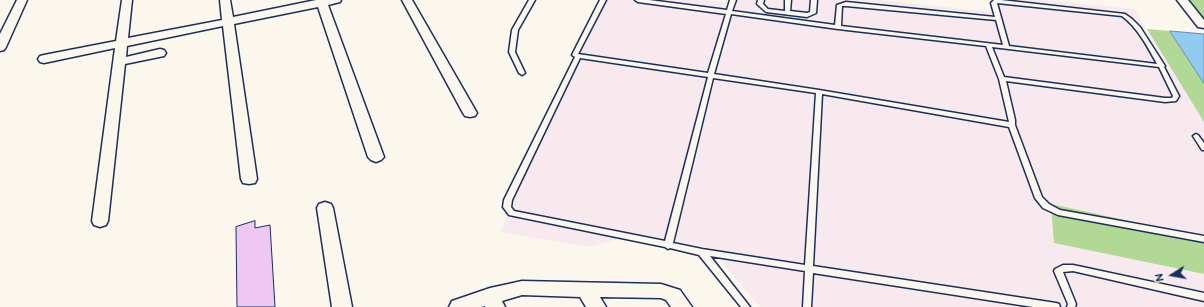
<!DOCTYPE html>
<style>
body{margin:0}
#map{position:relative;width:1204px;height:307px;overflow:hidden;background:#fbf7ec;font-family:"Balsamiq Sans",sans-serif}
canvas{display:block}
.north{position:absolute;left:1152px;top:255px;width:40px;height:40px;-webkit-text-stroke:3px #fbf7ec;paint-order:stroke;rotate:259deg;font-size:11px;font-weight:700;line-height:16px;text-align:center;color:#1b2f5e}
.north::after{content:'';display:block;margin:auto;width:14px;height:18px;background:#1b2f5e;clip-path:polygon(50% 0,100% 100%,50% 72%,0 100%)}
</style>
<div id="map">
<canvas width="1204" height="307"></canvas>
<div class="north">N</div>
</div>
<script>
const g = document.querySelector('canvas').getContext('2d');
g.lineJoin = 'round';
function fill(path, color) {
  g.fillStyle = color;
  g.fill(path, 'evenodd');
}
function strokePath(path, color, width, dash) {
  g.strokeStyle = color;
  g.lineWidth = width;
  g.lineCap = dash ? 'butt' : 'round';
  g.setLineDash(dash || []);
  g.stroke(path);
}
const built = new Path2D(`
 M599,0H704L726,3L727,0H878L991,12L989,0H1045L1134,9L1204,122V237L1051,204L1055,243L1204,274V307H760L710,248L636,234L590,247L500,232Z`);
const green = new Path2D(`
 M1189,0H1204V21Z
 M1147,29L1170,31L1204,83V122Z
 M1051,204L1204,237V274L1054,243Z`);
const water = new Path2D(`
 M1170,31L1204,34V83Z`);
const building = new Path2D(`
 M255,221V228L270,225L275,307H237L236,227Z`);
const service = new Path2D(`
 M529,0H535L518,30L515,52L525,73L522,75L519,73L509,52L512,30Z
 M600,0H606L578,54L708,73L726,14L638,2L635,0H649L727,10L730,0H736L732,11L835,25L837,5L846,2L995,17L991,3L994,0H1001L1125,14L1132,19L1140,27L1165,66L1164,67L1179,96L1176,101L1165,102L1006,81L1015,120V125L1042,197L1049,204L1060,210L1204,236V242L1058,215L1043,208L1035,198L1009,127L822,94L813,266L1056,303L1059,304L1060,307H1033L813,273L811,307H803L805,271L710,256L750,307H741L699,255L670,248L668,249L665,247L509,215L503,207L504,200L575,57L572,55ZM997,3L1122,16C1138,28 1147,46 1157,64L1009,46ZM842,6H846L996,20L1003,45L841,26ZM731,14L838,29L986,46L999,79L1009,122L819,90L714,74ZM992,47L1159,67L1173,96L1172,98H1165L1004,77ZM580,58L708,77L665,241L514,211L511,207L512,200ZM713,78L816,93L805,265L702,249L673,243Z
 M758,0H764L763,4L768,9L785,11V0H791L790,11L807,13L810,12L811,0H817L816,13L807,17L766,12L757,4Z
 M1196,134L1198,135L1204,143V150H1202L1193,136Z
 M1063,265H1073L1204,293V301L1073,271L1063,272L1076,304L1075,307H1067L1068,304L1054,271L1055,269Z`);
const minor = new Path2D(`
 M17,0H27L6,47L4,50L0,51V34Z
 M122,0H132L128,38L222,20L220,0H230L233,17L316,0H341L340,2L328,5L384,157L381,160L376,162L371,160L368,157L318,7L234,24L257,179L255,183L249,184L243,183L241,179L223,26L127,46L126,57L160,49L164,50L166,53L164,56L125,64L108,221L106,225L100,227L94,225L92,221L115,48L44,63L40,62L38,59L40,56L44,55L116,41Z
 M402,0H412L477,113L475,116L470,117L465,116L463,113Z
 M1177,0H1188L1204,20V28L1198,27Z
 M325,202L331,204L333,208L352,307H332L317,208L319,204Z
 M522,281L661,284L680,290L692,307H671L666,300L661,298L600,297L606,307H586L580,297L522,295L502,301L505,307H485V306L481,307H449L452,301L490,288Z`);
fill(built, '#f7e9ee');
fill(green, '#b1d894');
fill(water, '#92cbf1');
strokePath(water, '#628db6', 1);
fill(building, '#eec8f3');
strokePath(building, '#1b2f5e', 1);
strokePath(service, '#1b2f5e', 3);
strokePath(minor, '#1b2f5e', 3);
fill(service, '#fbf7ec');
fill(minor, '#fbf7ec');
</script>
